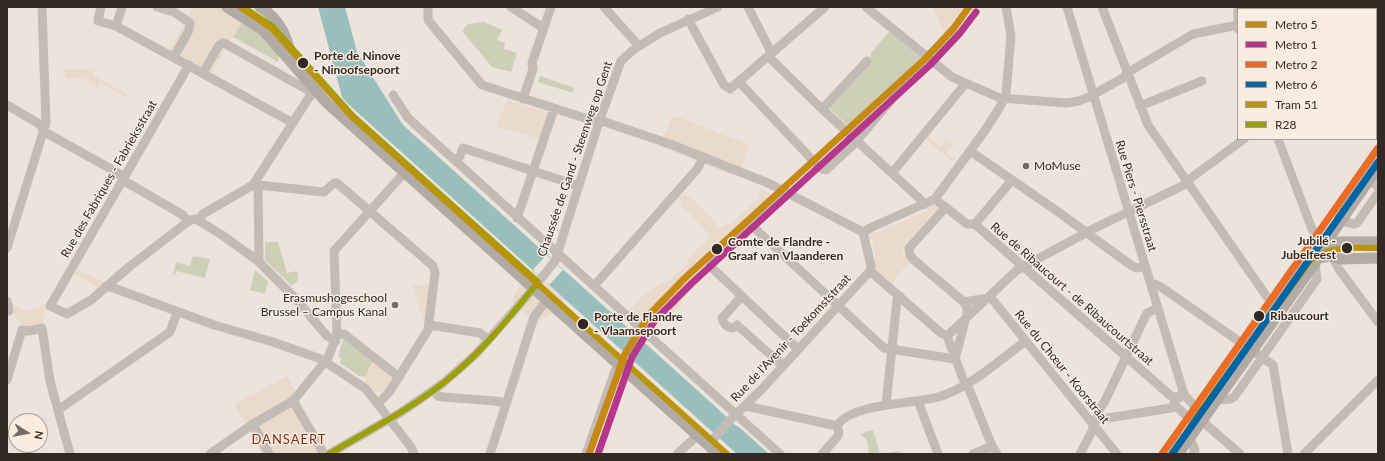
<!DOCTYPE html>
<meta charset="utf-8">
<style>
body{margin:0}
#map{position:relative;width:1385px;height:461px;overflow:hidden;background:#ebe3dc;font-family:Lato,sans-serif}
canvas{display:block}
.frame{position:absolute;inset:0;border:8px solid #342825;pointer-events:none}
.legend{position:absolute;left:1237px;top:8px;width:140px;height:132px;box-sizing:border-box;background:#f9ede2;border:1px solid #aa9e96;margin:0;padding:5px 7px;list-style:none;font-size:12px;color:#342825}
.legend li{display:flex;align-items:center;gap:8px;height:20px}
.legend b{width:20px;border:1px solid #aa9e96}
.north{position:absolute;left:8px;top:413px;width:40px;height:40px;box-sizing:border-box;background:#f9ede2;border:1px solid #aa9e96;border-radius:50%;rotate:101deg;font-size:11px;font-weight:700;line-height:16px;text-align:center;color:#342825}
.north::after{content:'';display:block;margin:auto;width:14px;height:18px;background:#746965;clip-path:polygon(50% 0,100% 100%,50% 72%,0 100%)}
</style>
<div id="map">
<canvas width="1385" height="461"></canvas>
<div class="frame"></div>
<ul class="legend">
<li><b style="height:5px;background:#c68912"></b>Metro 5</li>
<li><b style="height:5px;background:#b5378c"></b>Metro 1</li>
<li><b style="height:5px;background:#ed6c23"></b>Metro 2</li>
<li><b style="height:5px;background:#0066a3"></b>Metro 6</li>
<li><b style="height:5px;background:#ba940b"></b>Tram 51</li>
<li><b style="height:5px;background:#9ca00b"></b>R28</li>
</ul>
<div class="north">N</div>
</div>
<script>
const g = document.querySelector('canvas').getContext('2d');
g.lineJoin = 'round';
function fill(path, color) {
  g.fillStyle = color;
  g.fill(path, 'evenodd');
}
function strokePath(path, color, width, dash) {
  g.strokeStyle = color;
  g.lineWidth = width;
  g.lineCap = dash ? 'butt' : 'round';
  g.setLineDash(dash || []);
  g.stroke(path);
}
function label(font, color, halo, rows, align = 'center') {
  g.font = font + ' Lato,sans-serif';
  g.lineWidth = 3;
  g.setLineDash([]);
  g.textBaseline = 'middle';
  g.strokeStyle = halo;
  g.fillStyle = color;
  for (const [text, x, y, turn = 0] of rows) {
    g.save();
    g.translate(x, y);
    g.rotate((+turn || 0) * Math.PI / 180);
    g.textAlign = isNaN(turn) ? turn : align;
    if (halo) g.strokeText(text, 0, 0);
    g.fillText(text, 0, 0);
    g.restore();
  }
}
const green = new Path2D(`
 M243,20L253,26L279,54L278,62L233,37Z
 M484,22L502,30L497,40L505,43L504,49L517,53L511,72L492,67L462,31L468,24Z
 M890,31L922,59L858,133H856L828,107L870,62L871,53Z
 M540,76L574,88L573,93L538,82Z
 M265,242H278L287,273L297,271L298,280L292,286L265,260Z
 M193,256L210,259L205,278L176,271L175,275H173L176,262L190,266Z
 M255,270L268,281L265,294L250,290Z
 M347,339L374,360L369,368L368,377L359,376L340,363L341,359L338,355L343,340Z
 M873,430L880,454L900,451L901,454H869L867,440L861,435L865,432Z`);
const plaza = new Path2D(`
 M193,7H222L243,20L229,43L217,45L225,50L208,80L165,57L183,26L182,24L190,29L187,18Z
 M933,7H970L952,30L945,33Z
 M65,69H85L94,72L93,75L127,94L125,97L100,83L97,89L94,84L90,85L91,82L81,78L65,79Z
 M507,100L555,116L547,141L496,127Z
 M678,117L750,145L741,169L734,176L659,146L672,118Z
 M928,136L940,147L946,139L953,145L947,153L957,161L955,164L926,139Z
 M760,189L769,193L776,200L707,262L711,269L686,291L683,288L676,295L682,304L651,333L626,311L647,292L649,293L662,282L664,284L689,263L687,260L711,236L681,205V201L677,198L684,194L694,201L707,213L719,228L734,221L759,198Z
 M932,205H936L939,208L938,213L935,211L903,247V254L912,262L903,269L892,285L875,273L872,262L876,261L872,240H868L867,235L873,229L875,233L928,211L926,207Z
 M77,268L103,282H106L95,288V286L74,274Z
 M533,270L565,299L551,314L540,320L537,324L512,301L519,286Z
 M433,284L425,325L412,286Z
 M11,301L15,306L27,311L44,305L45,311L43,323L40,326L23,327L14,314Z
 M374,360L394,378L386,390L382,392L375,391L364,384L369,368Z
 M287,376L300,401L330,454H262L235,404Z`);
const water = new Path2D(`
 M318,7H345L357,52L403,125L718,409L735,425L740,428L769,454H737L347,103L342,97Z`);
const pier = new Path2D(`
 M546,255L563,270L549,285L533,270Z`);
const highwayTunnel = new Path2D(`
 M1371,187L1378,178`);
const minor = new Path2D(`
 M101,7L98,21L116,26L293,123
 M157,7L174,12L190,23L189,30L174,57
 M428,7V20L482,85L594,121L605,122L670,144L768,183L863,232L871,266L870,271
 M511,7L543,28
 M604,7L639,46
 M748,7L769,48L771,59L822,109L920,199L923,205
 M866,7L952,77L1000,98L1067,103L1078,101L1089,97L1123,78L1127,73L1193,34L1238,25
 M1067,7L1183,391L1186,397L1200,412L1202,421L1240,454
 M1102,7L1148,125L1267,297L1272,300
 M1329,7L1330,9
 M1344,9L1346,7
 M1238,10V29
 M688,19L724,85L730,89L825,7
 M116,26L122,7
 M1376,31H1378
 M189,65L50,306L67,314L91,300L129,267L190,220L196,219L222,235L258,261L295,298L327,336L336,341
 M203,73L219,45L224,43L313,93
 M740,83L820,168L826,170L853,145L927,58
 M393,95L408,118L780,454
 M523,99L533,69L532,63L551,7
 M7,105L41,125L43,131L118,173L126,182L183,215L188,222
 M1140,106L1202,81
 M822,109L867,61
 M1278,139L1312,229L1326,245
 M970,151L1057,211L1132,266L1137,268L1145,266
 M456,161L460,156L463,148L579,186
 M892,173L966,83
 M255,182L258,185L259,257L258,261
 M258,185L324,192L334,183H337L433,266L435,273L428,330L390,391L378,404
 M785,192L742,234L710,262L711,267L798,349
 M935,199L967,224H975L978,227L1171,396L1179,398L1183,391
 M946,207L909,248L910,255L914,260L964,302L967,309V316
 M517,218L554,109
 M1343,218L1338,214L1337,209L1338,207L1378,149
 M199,220L203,214L253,185L308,99L316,90
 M1345,222L1354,224L1357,223L1378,193
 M975,224L1012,180
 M751,225L884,348L955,359
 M863,232L870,228L935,199L986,129L1001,105L1006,94L1011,36L1006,7
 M7,248L46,123L42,7
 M1333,257L1338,268L1378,322
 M870,271L941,333L947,336
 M1151,285L1155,284L1161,287L1273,365L1288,454
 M594,286L698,168L703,157
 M105,287H111L214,325L273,342L321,359L366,389L411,447L414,454
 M742,296L722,318C723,323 727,328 733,328L737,325L783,366
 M7,301L9,311H7
 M964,302L988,298L992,299L1117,454
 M430,325L480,333L488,339
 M337,334H344L399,377
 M947,336L1017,270L1095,228L1184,185L1191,178L1244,139
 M947,336L963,379L969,389L992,446L997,454
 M955,359L965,321
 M7,380L22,330L29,331L42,328L50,381L70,454
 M434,391L438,396L443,397L495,401L506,403
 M293,401L324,454
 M918,401L938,454
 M1174,402L1177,407L1193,422L1202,421
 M1214,403V382L1294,268L1302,264L1315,263L1317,279L1235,396L1231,399L1217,400
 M886,405L897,300L900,296
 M746,406L837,426
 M58,410L170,332L177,312
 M1097,417L1102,419L1177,407
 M253,424L269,454
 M837,426C851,403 913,404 938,397C970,388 999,360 1026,341
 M708,445L729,421L762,389L870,271
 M210,454L253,424L293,401L328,358L337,334L334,251L404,173
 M329,454L400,413L442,384L476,354L527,296L555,261L599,122L621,61L633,50L660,33L718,7
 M490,454L534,317L546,301
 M586,454L615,371L618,366
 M677,454L697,436
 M822,454L838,436L839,432L837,426
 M973,454L992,446
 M1080,454L1092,431L1100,408L1104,403L1147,313L1158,308
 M1163,454L1175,437L1190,438L1195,450L1193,454
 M1304,454L1378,380`);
const major = new Path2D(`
 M227,7L263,30L327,103L718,454
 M260,7C281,19 288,39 292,62
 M1326,245L1341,242H1378
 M1318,258L1330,256L1341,259L1378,258
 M1178,454L1315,263L1326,245L1328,240L1378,167`);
const tram = new Path2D(`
 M242,7L245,10`);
const bus1 = new Path2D(`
 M243,7L272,26L353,116L538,282
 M329,454C369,430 411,409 447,380C482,352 510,317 538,282`);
const tram1 = new Path2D(`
 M240,7L271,28L352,117L727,454
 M1173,454L1196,417L1310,261C1330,245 1354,248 1378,248`);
const metro1 = new Path2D(`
 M589,454L625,354L649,315L686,277L925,59L954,28L969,7`);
const metro2 = new Path2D(`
 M598,454L632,357L655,320L692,283L930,65L960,33L976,12`);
const metro3 = new Path2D(`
 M1162,454L1378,148`);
const metro4 = new Path2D(`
 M1172,454L1378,162`);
const markers = [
 [303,63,6,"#342825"],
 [1026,166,4,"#746965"],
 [1347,248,6,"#342825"],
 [717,249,6,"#342825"],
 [395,305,4,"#746965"],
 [1259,316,6,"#342825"],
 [583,324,6,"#342825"]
];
const stopNames = [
 ["Porte de Ninove",314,56],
 ["- Ninoofsepoort",314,70],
 ["Jubilé -",1336,241,"right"],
 ["Jubelfeest",1336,255,"right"],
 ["Comte de Flandre -",728,242],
 ["Graaf van Vlaanderen",728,256],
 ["Ribaucourt",1270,316],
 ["Porte de Flandre",594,317],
 ["- Vlaamsepoort",594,331]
];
const streetNames = [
 ["Chaussée de Gand - Steenweg op Gent",575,159,-71],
 ["Rue des Fabriques - Fabrieksstraat",109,179,-60],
 ["Rue Piers - Piersstraat",1136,196,73],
 ["Rue de Ribaucourt - de Ribaucourtstraat",1072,294,41],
 ["Rue de l'Avenir - Toekomststraat",791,338,-47],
 ["Rue du Chœur - Koorstraat",1062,367,51]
];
const poiNames = [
 ["MoMuse",1034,166],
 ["Erasmushogeschool",387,298,"right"],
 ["Brussel – Campus Kanal",387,312,"right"]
];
const neighbourhoodNames = [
 ["DANSAERT",289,440]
];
fill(green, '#cdd0b6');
fill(plaza, '#eadacb');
fill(water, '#98bfbb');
fill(pier, '#ebe3dc');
strokePath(highwayTunnel, '#c6beb7', 13, [13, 6]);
strokePath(minor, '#c3bbb6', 9);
strokePath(major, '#b2aaa5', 11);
strokePath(tram, '#aba4a0', 1);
strokePath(bus1, '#9ca00b', 6);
strokePath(tram1, '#ba940b', 6);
strokePath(metro1, '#c68912', 7);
strokePath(metro2, '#b5378c', 7);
strokePath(metro3, '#ed6c23', 7);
strokePath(metro4, '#0066a3', 7);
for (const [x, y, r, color] of markers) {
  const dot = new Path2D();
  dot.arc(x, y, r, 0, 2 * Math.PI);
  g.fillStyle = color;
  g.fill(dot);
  strokePath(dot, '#f9ede2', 1.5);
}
label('bold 12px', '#342825', '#f9ede2', stopNames, 'left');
label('12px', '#342825', '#f9ede2', streetNames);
label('12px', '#342825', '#f9ede2', poiNames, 'left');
g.letterSpacing = '1px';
label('13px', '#842e1c', '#f9ede2', neighbourhoodNames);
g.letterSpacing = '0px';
</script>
